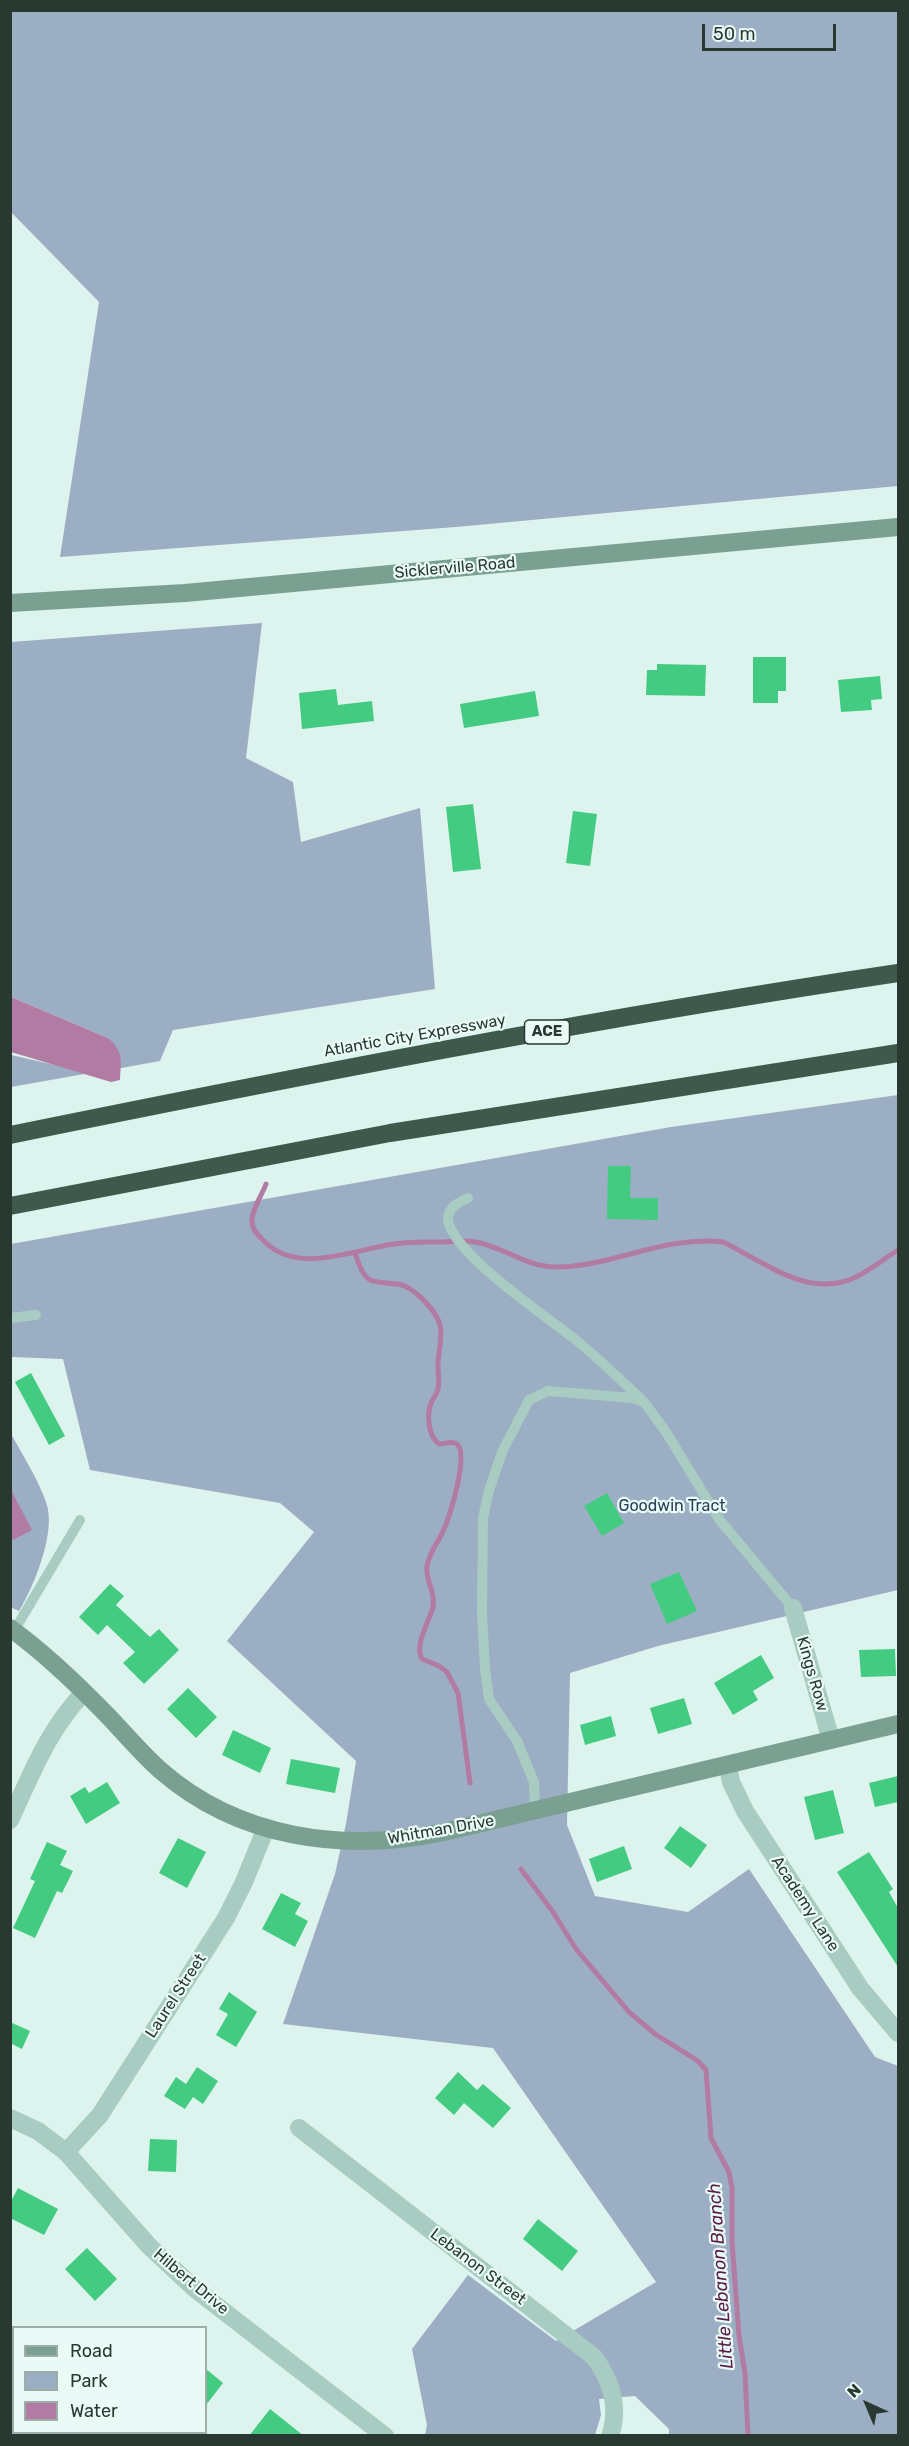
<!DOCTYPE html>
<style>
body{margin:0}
#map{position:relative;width:909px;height:2446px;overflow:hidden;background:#ddf3ee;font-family:Rubik,sans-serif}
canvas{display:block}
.frame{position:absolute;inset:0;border:12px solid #293931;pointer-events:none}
.legend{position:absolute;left:12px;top:2326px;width:195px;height:108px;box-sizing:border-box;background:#eafbf7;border:2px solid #9dada8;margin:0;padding:8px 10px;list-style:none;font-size:18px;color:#293931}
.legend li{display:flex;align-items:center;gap:12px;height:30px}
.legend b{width:30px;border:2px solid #9dada8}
.north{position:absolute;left:837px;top:2374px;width:60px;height:60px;-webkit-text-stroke:4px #eafbf7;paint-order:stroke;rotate:316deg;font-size:16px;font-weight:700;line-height:24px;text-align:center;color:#293931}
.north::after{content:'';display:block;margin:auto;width:21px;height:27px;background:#293931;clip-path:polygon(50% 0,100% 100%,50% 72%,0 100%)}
.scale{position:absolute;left:702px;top:24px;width:134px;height:27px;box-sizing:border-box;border:3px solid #293931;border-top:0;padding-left:8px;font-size:18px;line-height:21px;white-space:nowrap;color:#293931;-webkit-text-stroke:4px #eafbf7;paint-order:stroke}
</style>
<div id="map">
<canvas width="909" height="2446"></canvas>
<div class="frame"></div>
<ul class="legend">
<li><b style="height:8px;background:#79a090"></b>Road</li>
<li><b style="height:16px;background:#9caec3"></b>Park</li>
<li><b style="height:16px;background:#b27ba3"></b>Water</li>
</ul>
<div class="north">N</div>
<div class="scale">50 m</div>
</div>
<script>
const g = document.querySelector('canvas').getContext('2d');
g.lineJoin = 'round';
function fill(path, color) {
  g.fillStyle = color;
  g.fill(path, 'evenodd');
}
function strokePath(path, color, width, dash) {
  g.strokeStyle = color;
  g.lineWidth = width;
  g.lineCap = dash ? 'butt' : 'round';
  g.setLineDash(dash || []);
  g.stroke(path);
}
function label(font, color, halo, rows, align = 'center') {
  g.font = font + ' Rubik,sans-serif';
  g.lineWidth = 4.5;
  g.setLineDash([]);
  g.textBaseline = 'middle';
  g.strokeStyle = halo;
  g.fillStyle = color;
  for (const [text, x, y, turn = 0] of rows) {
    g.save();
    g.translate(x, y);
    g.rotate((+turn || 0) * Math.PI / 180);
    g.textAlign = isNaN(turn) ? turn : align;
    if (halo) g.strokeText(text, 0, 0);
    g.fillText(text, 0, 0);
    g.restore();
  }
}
const green = new Path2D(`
 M11,10L898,11V486L456,527L60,557L99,302L11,212Z
 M262,623L246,758L293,782L301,842L420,808L435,989L173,1030L160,1061L116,1069L108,1038L11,997V642Z
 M11,1055L90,1073L11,1087Z
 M898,1095V1590L658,1646L570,1673L567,1825L595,1896L688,1912L749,1869L875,2057L898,2066V2435H669V2429L635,2396L599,2399L601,2415L595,2435H425L427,2425L412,2349L468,2275L556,2341L656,2282L493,2048L283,2024L335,1874L346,1824L356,1761L227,1641L314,1532L280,1503L90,1470L63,1359L11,1357V1244L671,1127Z
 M10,1432C22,1454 38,1479 46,1502C57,1531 34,1586 19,1611L10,1607Z`);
const water = new Path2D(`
 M11,997L108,1038C124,1052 121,1060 120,1080L111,1082L11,1052Z
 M11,1490L32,1530L13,1540L11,1535Z`);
const stream = new Path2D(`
 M266,1184C262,1195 251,1211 252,1222C252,1230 259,1236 264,1241C298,1276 354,1249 394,1244C410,1241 428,1242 444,1242C454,1241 466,1240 476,1242C504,1247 527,1268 558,1267C614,1266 666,1235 723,1242C763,1261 809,1300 856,1277C870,1270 884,1259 898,1250
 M355,1253C365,1285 369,1281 398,1284C413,1286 436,1310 440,1325C443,1339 438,1352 438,1366C438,1374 440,1382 438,1389C437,1394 434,1397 432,1401C426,1414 428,1436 439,1444C445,1444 452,1440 457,1444C469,1454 450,1517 444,1529C438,1544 431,1548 427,1566C425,1581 436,1592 433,1607C429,1622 414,1645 422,1659L439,1666L447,1672L458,1693L470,1783
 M521,1869L553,1912L576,1949L629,2012L655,2034L698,2061L706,2070L711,2138L729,2172L732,2188V2242L739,2336L745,2373L748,2436`);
const building = new Path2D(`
 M753,657H786V691H778V703H753Z
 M657,664L706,665L705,696L646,695L647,670H657Z
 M880,676L882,699L871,700L872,710L841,712L838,680Z
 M336,689L338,705L372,701L374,721L302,729L299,693Z
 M535,691L539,716L464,728L460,704Z
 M473,804L481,869L453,872L446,807Z
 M573,811L597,814L590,866L566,863Z
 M608,1166H631L630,1198H658V1220L607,1219Z
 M31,1373L65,1436L49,1445L15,1382Z
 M607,1493L624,1523L602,1536L584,1506Z
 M679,1572L697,1611L667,1624L650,1584Z
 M110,1584L124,1596L116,1605L150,1637L159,1629L179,1650L144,1684L123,1663L135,1652L107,1625L98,1635L79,1617Z
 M895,1649L896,1676L861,1677L859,1650Z
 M761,1655L774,1678L753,1691L758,1700L733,1715L714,1683Z
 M188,1688L217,1717L196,1738L167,1709Z
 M684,1698L692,1724L658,1734L650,1708Z
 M611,1716L616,1736L585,1745L580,1725Z
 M233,1730L271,1748L260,1773L222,1755Z
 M291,1759L340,1768L335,1793L286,1784Z
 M898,1776V1802L875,1807L869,1783Z
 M107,1782L120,1803L86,1824L70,1796L85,1787L89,1793Z
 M833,1790L844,1833L815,1840L804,1797Z
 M680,1826L707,1845L691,1868L664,1848Z
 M178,1838L206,1852L187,1888L159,1873Z
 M47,1842L67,1851L60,1865L73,1871L62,1893L57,1891L35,1938L13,1928L35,1881L30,1879Z
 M624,1846L632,1869L597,1882L589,1859Z
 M869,1852L893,1889L889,1892L898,1908V1967L837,1872Z
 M281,1893L301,1903L295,1914L308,1921L295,1947L262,1929Z
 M229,1992L257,2012L236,2047L216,2035L228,2014L219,2009Z
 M10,2022L30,2031L22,2049L10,2043Z
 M197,2067L218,2081L203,2104L193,2097L185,2109L164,2096L176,2077L186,2084Z
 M458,2072L477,2090L483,2084L511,2108L493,2128L464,2103L454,2115L435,2098Z
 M150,2139L177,2140L176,2172L148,2171Z
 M18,2188L58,2209L44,2235L10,2218V2203Z
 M538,2219L578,2251L562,2271L523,2239Z
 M87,2248L117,2279L95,2301L65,2269Z
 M206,2369L223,2383L206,2405Z
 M270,2409L304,2436H249Z`);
const lane = new Path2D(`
 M468,1198C459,1202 447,1208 448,1220C453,1255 552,1320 581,1344C602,1362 622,1381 642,1400
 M10,1318L36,1315
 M14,1631L80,1520
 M535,1811L534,1782L517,1741L489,1699L485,1669L482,1613L483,1518L489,1490L503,1450L529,1400L548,1391L632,1398L644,1402L666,1432L719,1519L793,1608`);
const street = new Path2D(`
 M793,1608L831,1740
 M728,1766L731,1782L745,1811L860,1988L898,2033
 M10,1820C33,1771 47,1732 84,1692
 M10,2118L38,2131L66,2152L149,2246L195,2289L385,2436
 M299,2128L594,2357C611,2380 620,2408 610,2436
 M66,2152L100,2115L226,1918L244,1882L266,1828`);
const secondary = new Path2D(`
 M10,603L185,593L898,527
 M10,1628C46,1654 78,1685 109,1717C126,1735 142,1754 160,1770C239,1839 344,1853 444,1832L898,1724`);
const highway = new Path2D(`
 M10,1135C305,1075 601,1017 898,973
 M10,1206L390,1133L898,1053`);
const shields = [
 [547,1032,45]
];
const shieldNames = [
 ["ACE",547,1032]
];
const streetNames = [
 ["Sicklerville Road",455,568,-5],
 ["Atlantic City Expressway",415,1036,-10],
 ["Kings Row",812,1674,74],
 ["Whitman Drive",441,1830,-10],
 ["Academy Lane",805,1904,57],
 ["Laurel Street",176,1996,-57],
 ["Lebanon Street",478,2267,37],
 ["Hilbert Drive",191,2282,40]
];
const parkNames = [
 ["Goodwin Tract",672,1506]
];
const waterNames = [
 ["Little Lebanon Branch",721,2276,-94]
];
fill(green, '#9caec3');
fill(water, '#b27ba3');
strokePath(stream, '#b27ba3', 5);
fill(building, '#44cb82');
strokePath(lane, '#a8ccc1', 10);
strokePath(street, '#a8ccc1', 18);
strokePath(secondary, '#79a090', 18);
strokePath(highway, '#3f5a4d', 18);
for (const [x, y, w] of shields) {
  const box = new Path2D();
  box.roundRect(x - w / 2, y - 12, w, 24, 4.5);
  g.fillStyle = '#eafbf7';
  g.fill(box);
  strokePath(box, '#293931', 1.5);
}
label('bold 15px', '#293931', null, shieldNames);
label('16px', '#293931', '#eafbf7', streetNames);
label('16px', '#2b3e58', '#eafbf7', parkNames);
label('italic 18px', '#5c1c4a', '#eafbf7', waterNames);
</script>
